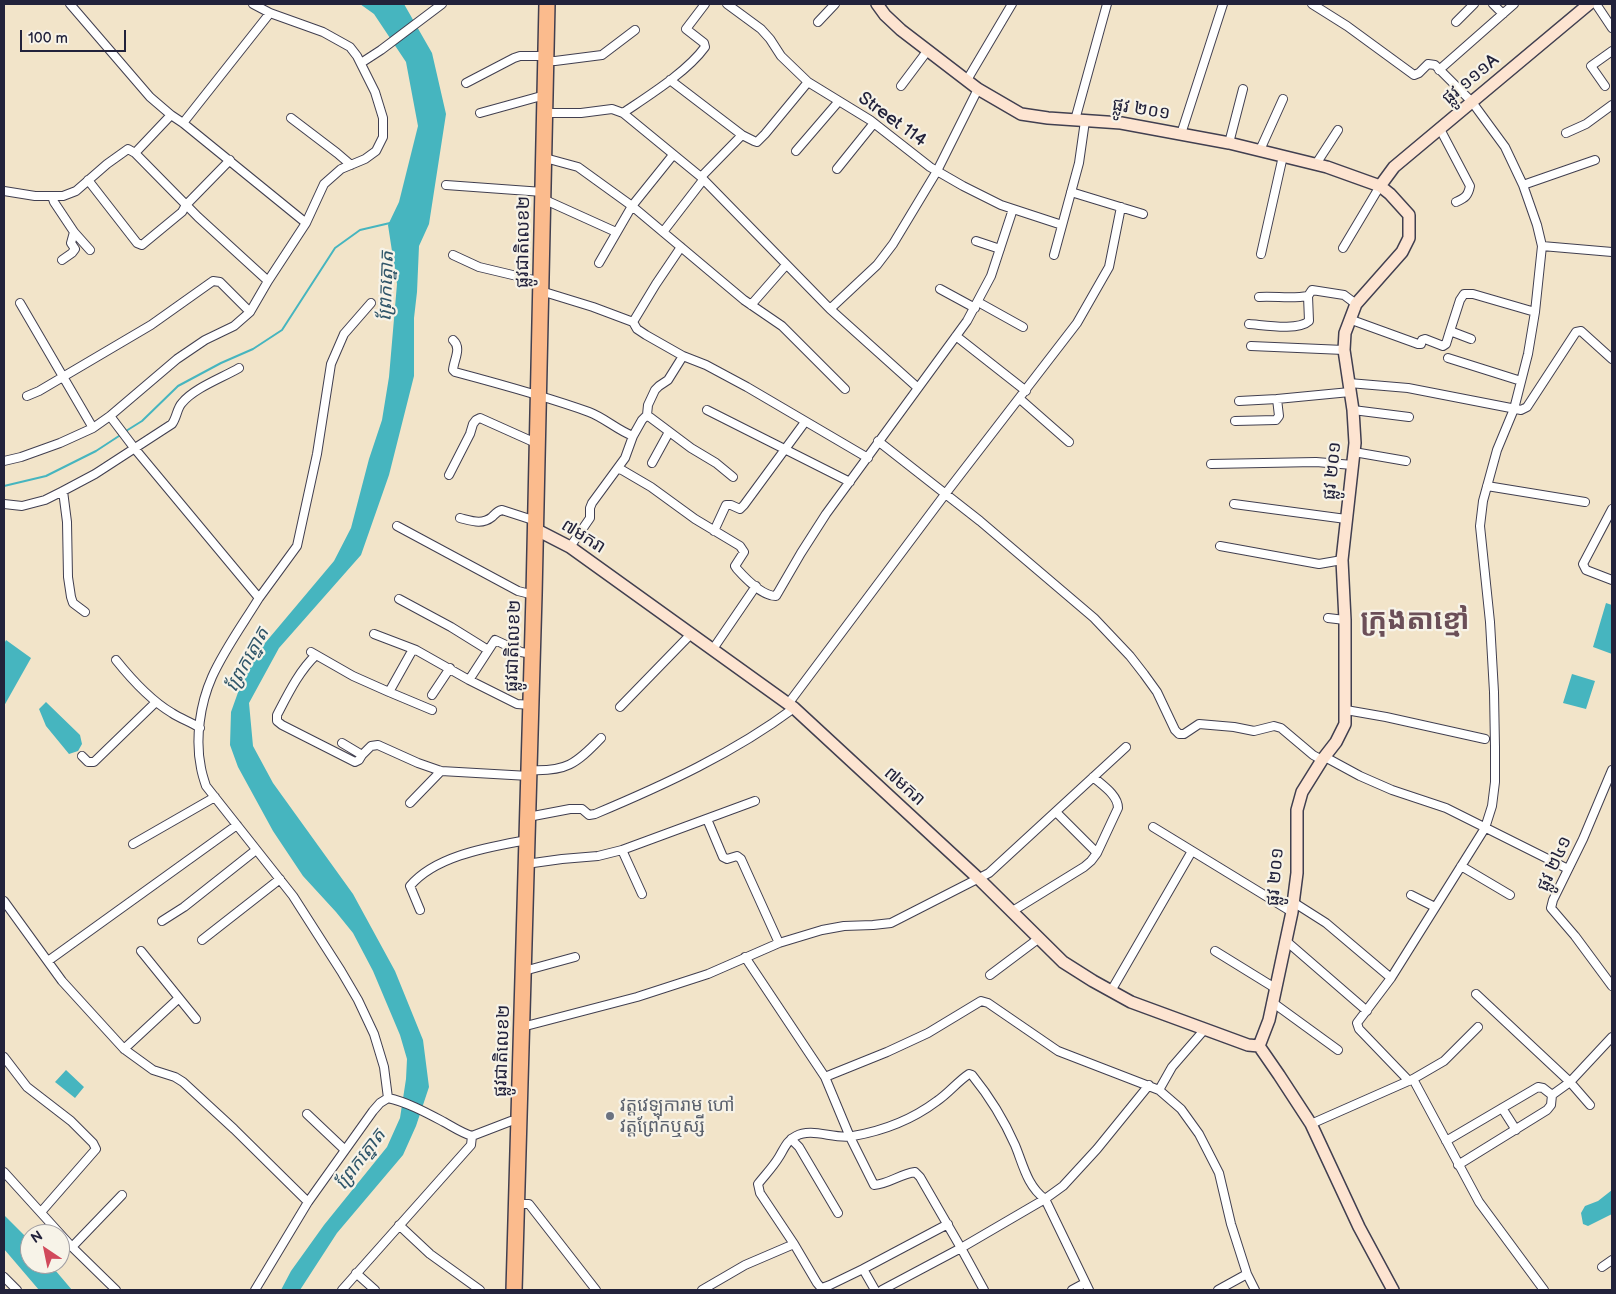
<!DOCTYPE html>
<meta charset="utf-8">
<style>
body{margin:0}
#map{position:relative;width:1616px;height:1294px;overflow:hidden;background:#f2e4c9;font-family:"Balsamiq Sans",sans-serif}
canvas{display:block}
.frame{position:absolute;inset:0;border:5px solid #22223b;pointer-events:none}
.north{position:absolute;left:20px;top:1224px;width:50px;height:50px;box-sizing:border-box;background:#f7f3e8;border:1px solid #a29fa3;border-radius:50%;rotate:326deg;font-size:14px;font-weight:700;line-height:20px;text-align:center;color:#22223b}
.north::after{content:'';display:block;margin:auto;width:18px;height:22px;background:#d1495b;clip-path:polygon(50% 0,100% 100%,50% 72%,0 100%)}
.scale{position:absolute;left:20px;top:30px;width:106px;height:22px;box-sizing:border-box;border:2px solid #22223b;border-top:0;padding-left:6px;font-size:15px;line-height:18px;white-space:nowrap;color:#22223b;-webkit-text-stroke:4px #f7f3e8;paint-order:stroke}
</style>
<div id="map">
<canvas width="1616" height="1294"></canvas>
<div class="frame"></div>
<div class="north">N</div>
<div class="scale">100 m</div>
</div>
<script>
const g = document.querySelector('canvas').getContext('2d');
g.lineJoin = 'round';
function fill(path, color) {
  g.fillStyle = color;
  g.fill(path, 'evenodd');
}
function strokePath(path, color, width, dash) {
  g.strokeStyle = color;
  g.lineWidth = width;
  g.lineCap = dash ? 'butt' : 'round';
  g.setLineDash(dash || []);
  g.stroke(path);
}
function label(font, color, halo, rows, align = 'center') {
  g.font = font + ' "Balsamiq Sans","Noto Sans Khmer",sans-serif';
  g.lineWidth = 4.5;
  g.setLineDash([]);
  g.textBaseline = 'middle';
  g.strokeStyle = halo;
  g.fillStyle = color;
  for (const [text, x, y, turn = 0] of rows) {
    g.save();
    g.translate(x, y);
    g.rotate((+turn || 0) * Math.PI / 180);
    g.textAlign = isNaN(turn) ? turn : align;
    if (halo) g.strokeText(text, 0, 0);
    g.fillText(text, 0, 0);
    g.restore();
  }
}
const water = new Path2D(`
 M360,4H404L432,53L446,114L429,224L419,246L417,292L414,318V376L389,475L361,555L279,648L249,703L253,746L273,783L353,894L395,971L423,1040L429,1087L416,1126L403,1155L337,1233L300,1290H281L291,1271L324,1225L387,1147L400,1118L406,1079L407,1059L400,1035L373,971L353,933L336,912L303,876L273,831L238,767L230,745L231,712L241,684L260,649L334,561L351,528L369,459L382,420L389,377L397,284L388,225L399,202L418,126L406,62L374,14Z
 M1606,603L1612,605V654L1593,647Z
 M6,640L31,658L4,706V644Z
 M1572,674L1595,681L1586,709L1563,703Z
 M46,702L80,735L82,744L78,751L69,754L46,726L39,709Z
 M66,1070L84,1087L75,1098L55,1082Z
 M1612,1190V1214L1588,1226L1583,1224L1581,1213L1585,1206L1598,1201Z
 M4,1215L30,1241V1264H50L72,1290H39L4,1249Z`);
const stream = new Path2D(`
 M126,431L142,421L178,386L221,363L253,349L282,330L335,248L360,230L390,223
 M4,486L46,476L96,451L122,434`);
const street = new Path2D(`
 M727,4L761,29L770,39L781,56L808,82L870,120L930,167L963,186L1001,205L1062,225
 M1312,4L1347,26L1414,75L1419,73L1428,64L1435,65L1472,102L1505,147L1523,185L1537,225L1542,246L1535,312L1528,354L1514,409L1497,450L1483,501L1480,526L1490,622L1494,692L1495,747V782L1492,806L1485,828L1391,978L1357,1023L1359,1029L1409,1081
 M1493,4L1503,14
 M1596,4L1612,28
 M818,22L835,4
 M1456,22L1474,4
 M546,61H555L602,55L635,30
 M361,63L381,50L442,4
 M1439,70L1514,4
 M670,80L742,135L754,141L757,142L765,134L808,82
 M967,80L1012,4
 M466,83L514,58L520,56H546
 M901,86L928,50
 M1605,86L1591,66L1612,51
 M480,113L545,95
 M546,113H581L612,109L623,113L701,177L830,309L918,388
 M623,113C648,96 687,72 705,47L704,43L686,29L705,4
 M171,115L183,123L306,223
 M291,118L337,153L351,165
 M1075,120L1107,4
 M183,123L270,13
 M1440,129L1470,186C1468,196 1465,198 1456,202
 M1566,133L1586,124L1612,105
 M1181,134L1223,4
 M1229,143L1243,89
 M1260,150L1283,99
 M796,151L839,101
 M135,153L198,217L268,281
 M545,158L578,167L632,206L744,300L782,326L845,389
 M1316,164L1338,130
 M837,169L874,123
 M701,177L742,135
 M88,180L137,243L142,245L182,212L186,205L230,160
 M446,185L543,192
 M1523,185L1595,160
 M4,191L35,196H63L76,191L107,164L128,149L135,153L171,115L150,97L70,4
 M1071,192L1143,214
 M52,196L54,202L74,232L71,243L75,249L72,253L62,260
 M543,199L616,232
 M74,232L90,250
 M663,232L703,180
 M976,241L1000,249
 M1542,246L1612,252
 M1343,248L1380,186
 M1261,254L1283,156
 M453,255L479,267L542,282
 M1054,255L1079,163L1085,121
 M599,263L632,206L673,155
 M940,289L975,308
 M541,291L593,307L633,322L637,329L646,335L683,356L706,365L747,387L868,458
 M1259,297C1276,296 1292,299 1308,296L1312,290L1344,295L1356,304
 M978,302L1023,327
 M20,303L93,428
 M751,305L786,265
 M830,309L877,265L893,244L937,171L978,89
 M1349,319L1418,344H1421L1422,340L1425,339L1443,346L1446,344L1450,331L1471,339
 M633,322L656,284L681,247
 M1249,324C1264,325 1298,331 1309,321L1308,296
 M1450,331L1460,300L1464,294H1473L1535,312
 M956,336L1026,391
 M453,340C462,348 454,359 453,370L455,372C500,384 545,396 589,412C605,418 617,430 633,436
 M1251,346L1344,350
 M1448,358L1521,381
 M1349,383L1408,388L1521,410L1527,407L1576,332L1581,331L1612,359
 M27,396L39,391L151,325L213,281L220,282L250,312
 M1020,399L1069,442
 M1239,401L1277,399L1350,392
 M707,410L850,482
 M1353,410L1409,417
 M647,415L691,448L716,463L733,477
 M110,416L135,449L259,598C243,624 224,650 212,677C200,704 195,739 201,768C202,774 204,780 206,786L293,896L341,971L358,1000L374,1034L384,1067L388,1098C407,1102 427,1113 444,1122C453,1127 462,1133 472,1136L511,1121H519
 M1235,421L1276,420L1279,416L1277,399
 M878,441L980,521L1094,618L1130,656L1144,674L1157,692L1175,730L1179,734H1184L1199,724L1234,727L1254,731L1274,726L1281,728L1313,755L1322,760
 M1354,452L1406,461
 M4,461L21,457L60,443L93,428L110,416L177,359L205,340L234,326L250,312L268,281L306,223L324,184L341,169L365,159L376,151L383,137V118L375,92L357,56L350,47L323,32L270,13L253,4
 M652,463L669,432
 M1211,464L1316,462L1353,465
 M618,469L622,470L651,487L695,519L740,546L744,552L735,566L737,569C746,579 762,596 776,596L801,553L826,514L967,321L991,276L1013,209
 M449,475L470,434L473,424L476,420L480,418L538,444
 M1487,486L1585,502
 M63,491L67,522L68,577L71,597L73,603L85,612
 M4,504L22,506L45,500L63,491L95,474L172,424C177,417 177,408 182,403C194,388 222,378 239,368
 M1234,504L1346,519
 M1612,509L1583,564L1586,570L1612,580
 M460,518C472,521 482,525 492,517C495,514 497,511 502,510L536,521
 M397,526L518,591L534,595
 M714,531L726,505H731L740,509L744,505L805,422
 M1220,546L1319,564L1342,560
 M570,547L590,518V508L592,503L625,458L633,436L642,420L647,415L648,405L655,390L659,386L668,380L683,356
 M259,598L297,546L317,454L331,364L344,334L371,303
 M399,599L451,627L488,650
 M1328,618L1345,620
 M374,634L416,650
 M713,649L756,586
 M311,652L353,676L389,692L412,651L416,650L469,680L517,704L531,705
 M316,655C299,671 288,694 277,715V721L282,725L355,762L359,760L362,755
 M116,660C132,680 150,700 172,713C181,719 191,722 200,728
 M469,680L495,640L521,652L532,654
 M389,692L432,710
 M432,695L450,668
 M788,704L946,493L1077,323L1109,267L1121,207
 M620,707L691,634
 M1346,710L1386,717L1485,739
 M342,743L362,755L371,746L378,745L418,763L441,771L529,776
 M82,756L88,762H94L156,702
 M1325,757L1360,776L1392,790L1446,808L1568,869
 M529,770C566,772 576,764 601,738
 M1612,770L1583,839L1553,900L1551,908L1575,936L1612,986
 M1093,777C1102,785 1118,795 1118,808L1097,853
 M410,803L441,771
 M528,817L570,809H582L589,815L595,814C664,785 734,753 794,708
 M707,819L723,857L727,859L737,856L741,859L779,943
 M1153,827L1292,912
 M133,844L215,797
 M622,850L642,894
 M526,864L562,859L598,856L622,850L755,801
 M1461,866L1510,895
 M1411,895L1435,907
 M4,901L62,981L124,1049L153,1070L175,1077L183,1082L234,1129L308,1202
 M1293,902L1326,923L1391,978
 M420,910L410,886C436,855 490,847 527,840
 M1011,912L1084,867L1091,861L1097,853L1056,812
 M162,921L184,907L256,850
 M202,940L280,879
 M1285,940L1367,1011
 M141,951L196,1019
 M1215,951L1275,988
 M745,957L825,1077L850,1137L874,1185C889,1184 900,1174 915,1172L920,1177L961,1248L984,1290
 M48,961L237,825
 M524,971L575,957
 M990,975L1038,939
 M1111,991L1192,851
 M1476,994L1570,1082L1590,1105
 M1272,1002L1338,1050
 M522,1027L637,997L708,974L779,943L822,930L844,926L873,925L891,923L989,873L1126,747
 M124,1049L179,998
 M4,1057L27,1087L71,1121L93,1143L96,1149L41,1212
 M825,1077L887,1052L928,1033L981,1001L988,1003L1058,1051L1159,1090L1181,1109L1199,1134L1219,1173L1231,1224L1247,1274L1255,1290
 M1413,1079L1479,1202L1544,1290
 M1159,1090L1172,1067L1205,1029
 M1502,1108L1516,1130
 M307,1114L345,1150
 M1311,1124L1413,1079L1444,1061L1478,1027
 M791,1139L799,1147L838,1213
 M1446,1141L1538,1087L1543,1088L1552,1095L1570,1082L1612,1037
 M1458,1165L1547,1110L1551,1105L1552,1095
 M4,1172L72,1247L116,1290
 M517,1204H529L596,1290
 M399,1225L430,1254L480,1290
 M72,1247L122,1195
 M1602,1267L1612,1260
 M863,1269L875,1290
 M356,1273L375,1290
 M4,1277L17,1290
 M822,1288L830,1285L863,1269L948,1224
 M255,1290L308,1202L373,1111L380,1103L388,1098
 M342,1290L471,1145L472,1136
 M702,1290L745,1265L794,1244
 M823,1290L817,1283L794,1244L760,1193L758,1184C765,1175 773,1167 779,1157C784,1149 787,1140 796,1136C812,1127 835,1140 853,1136C882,1131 913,1119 937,1101C949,1093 958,1081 969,1074L972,1075C989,1096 1004,1120 1015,1145C1023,1164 1027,1186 1045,1199L1089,1290
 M882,1290L961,1248L1045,1199L1063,1186L1097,1149L1149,1085
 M1072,1290L1085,1283
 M1218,1290L1247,1274`);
const secondary = new Path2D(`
 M877,4L885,15L901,30L978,89L1021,114L1048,118L1121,123L1229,143L1327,167L1380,186L1390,194L1409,215V238L1402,252L1356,304L1345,333L1344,350L1353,410L1355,443L1342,560L1345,620V724L1336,742L1322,760L1302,792L1297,810V873L1292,912L1269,1020L1259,1046L1279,1075L1311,1124L1359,1227L1393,1290
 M1380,186L1394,167L1589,4
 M535,529L570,547L794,708L979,879L1063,962L1093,981L1131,1002L1248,1045L1259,1046`);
const highway = new Path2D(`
 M514,1290L534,595L547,4`);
const markers = [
 [610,1116,5,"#6b7280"]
];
const streetNames = [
 ["ផ្លូវ ១១១A",1471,80,-40],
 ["ផ្លូវ ២០១",1141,110,9],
 ["Street 114",892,120,36],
 ["ផ្លូវជាតិលេខ២",524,242,-89],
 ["ផ្លូវ ២០១",1333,471,-84],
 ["៧មករា",583,537,32],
 ["ផ្លូវជាតិលេខ២",514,646,-88],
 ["៧មករា",904,787,42],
 ["ផ្លូវ ២៤១",1555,864,-65],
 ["ផ្លូវ ២០១",1276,877,-85],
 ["ផ្លូវជាតិលេខ២",503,1051,-88]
];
const worshipNames = [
 ["វត្តវេឡុការាម ហៅ",620,1106],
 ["វត្តព្រែកឬស្សី",620,1127]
];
const waterNames = [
 ["ព្រែកត្នោត",387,286,-88],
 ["ព្រែកត្នោត",248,660,-61],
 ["ព្រែកត្នោត",361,1160,-53]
];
const townNames = [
 ["ក្រុងតាខ្មៅ",1415,622]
];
fill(water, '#46b5bf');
strokePath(stream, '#46b5bf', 2);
strokePath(street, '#413f50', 10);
strokePath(secondary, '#413f50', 14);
strokePath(highway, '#413f50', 18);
strokePath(street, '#fff', 8);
strokePath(secondary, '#fde4d1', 11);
strokePath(highway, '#fbbb8d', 15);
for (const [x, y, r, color] of markers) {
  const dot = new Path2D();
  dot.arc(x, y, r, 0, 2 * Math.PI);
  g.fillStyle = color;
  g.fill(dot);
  strokePath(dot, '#f7f3e8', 2);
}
label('18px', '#22223b', '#f7f3e8', streetNames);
label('18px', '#5b616d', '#f7f3e8', worshipNames, 'left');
label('italic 19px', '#2f5569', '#f7f3e8', waterNames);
label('bold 28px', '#6b4f58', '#f7f3e8', townNames);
</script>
